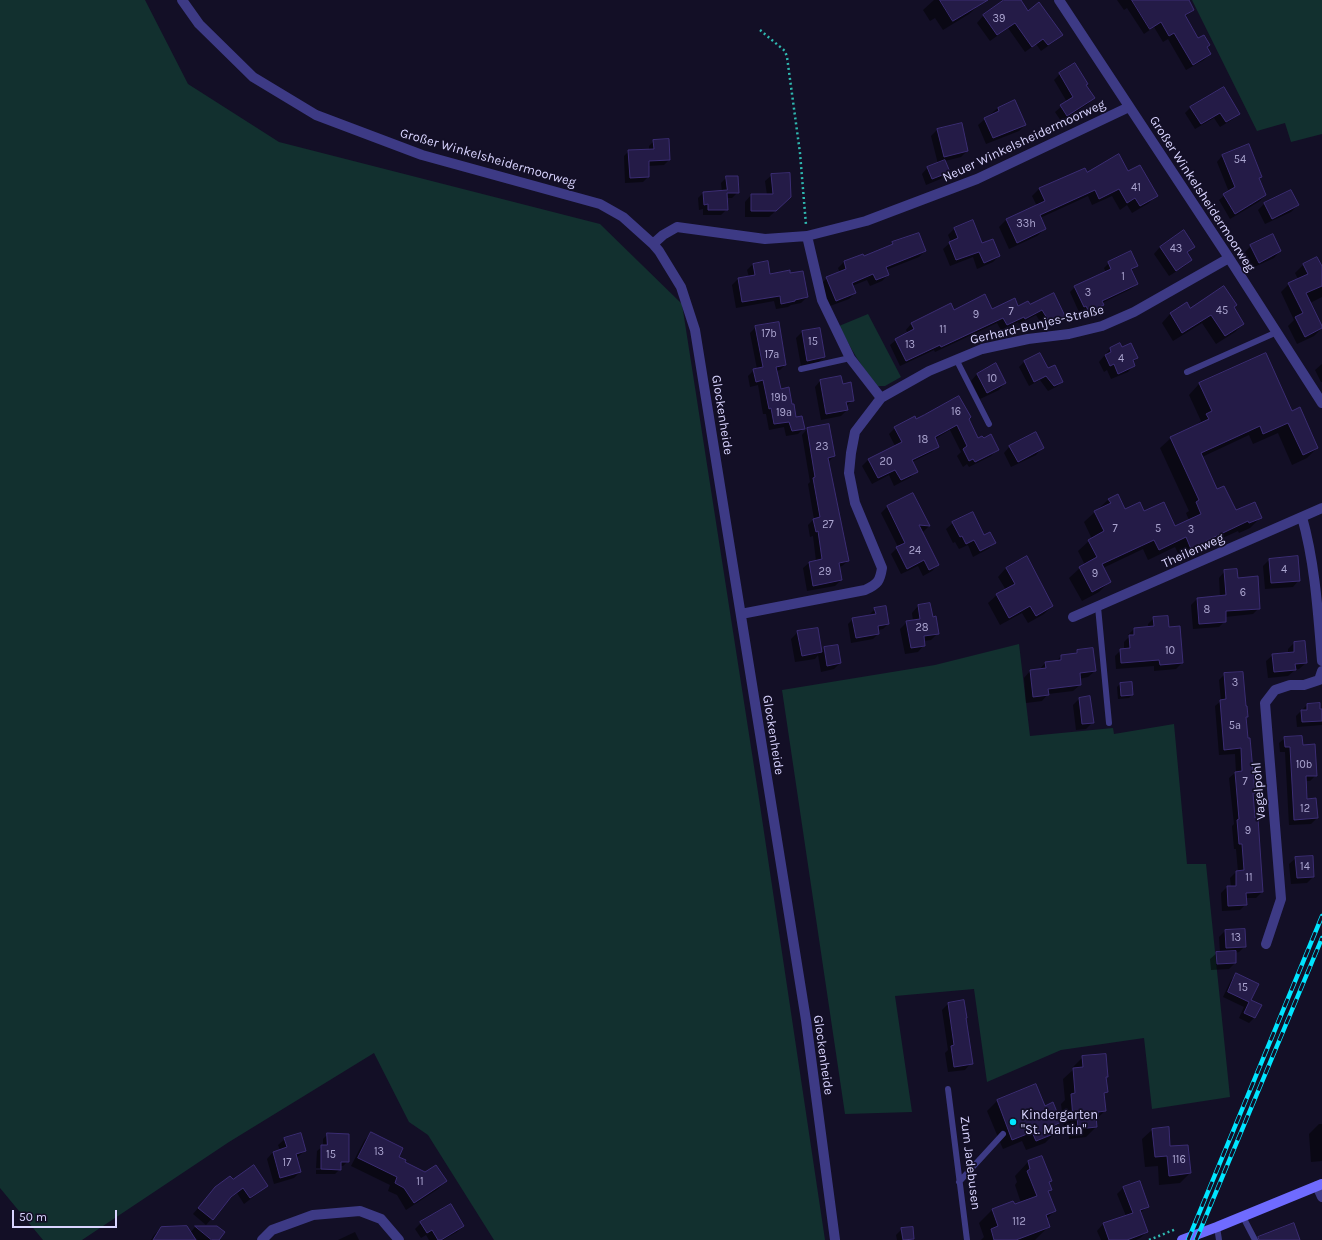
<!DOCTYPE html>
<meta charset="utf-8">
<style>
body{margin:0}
#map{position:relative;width:1322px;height:1240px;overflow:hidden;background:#130f26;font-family:Karla,sans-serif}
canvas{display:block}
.scale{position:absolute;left:12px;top:1210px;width:105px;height:18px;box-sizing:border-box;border:2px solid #d9d4ff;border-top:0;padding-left:5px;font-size:12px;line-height:14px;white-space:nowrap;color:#d9d4ff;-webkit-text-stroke:3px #130f26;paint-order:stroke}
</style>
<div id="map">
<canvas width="1322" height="1240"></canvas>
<div class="scale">50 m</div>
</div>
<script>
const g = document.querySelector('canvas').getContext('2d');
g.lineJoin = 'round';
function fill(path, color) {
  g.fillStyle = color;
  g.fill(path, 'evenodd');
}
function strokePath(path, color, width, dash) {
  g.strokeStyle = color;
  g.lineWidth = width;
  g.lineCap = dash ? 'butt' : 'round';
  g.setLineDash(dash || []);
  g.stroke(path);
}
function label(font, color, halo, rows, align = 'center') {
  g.font = font + ' Karla,sans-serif';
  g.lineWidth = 3.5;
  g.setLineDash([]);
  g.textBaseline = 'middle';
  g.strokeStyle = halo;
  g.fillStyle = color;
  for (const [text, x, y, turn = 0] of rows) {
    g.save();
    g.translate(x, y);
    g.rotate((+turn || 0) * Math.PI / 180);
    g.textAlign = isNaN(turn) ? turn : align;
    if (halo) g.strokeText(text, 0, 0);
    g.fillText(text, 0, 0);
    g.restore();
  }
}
const green = new Path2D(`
 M0,0H145L188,84L279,142L600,224L682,304L758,792L825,1240H494L428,1135L409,1122L374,1053L229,1142L82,1240H43L0,1188Z
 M1192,0H1322V134L1291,142L1285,123L1257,131Z
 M868,314L901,377L885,386H878C862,369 850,347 839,326Z
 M1019,644L1030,736L1113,728L1114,734L1174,724L1187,864H1206L1230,1097L1152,1109L1144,1038L1061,1050L987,1082L974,989L895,996L912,1112L845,1114L782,690L935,665Z`);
const shadow = new Path2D(`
 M934,0H976L979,5L969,14L943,30L935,18L930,21L923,10Z
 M1006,0H1019L1028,12L1061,35L1055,41L1041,51L1036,44L1025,52L1008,28L990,41L977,23L983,16Z
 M1117,0H1188L1193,9L1185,17L1198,39L1206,47L1210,54L1204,60L1186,70L1168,39L1163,42L1154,27L1144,34L1127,8L1124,10Z
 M1060,74L1085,86L1093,98L1088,104L1061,121L1055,112L1067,102L1054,80Z
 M1191,107L1238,114L1233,119L1220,127L1214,118L1195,129L1185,113Z
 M998,108L1025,125L1019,131L986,144L978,125Z
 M938,129L967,151L961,157L945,161L949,172L943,178L926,185L922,174L928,167L938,164L931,136Z
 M654,141L669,160L664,165L648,166V177L643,182L625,183L624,156L629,151L649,150V146Z
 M1248,145L1261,176L1258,179L1265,195L1260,201L1230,219L1219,200L1229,192L1217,162L1222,156Z
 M1087,173H1128L1156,195L1149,203L1132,213L1127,205L1120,210L1112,196L1092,205L1088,196L1040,218L1045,229L1037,236L1009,249L999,227L1006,220L1037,206L1032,196L1040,188Z
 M772,175L783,204L769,217H745V202L751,195H767L765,181Z
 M727,177L738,192L732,198H726L727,209L721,215H703V209L699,210L698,198L703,193L722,192L721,183Z
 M1265,203L1298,205L1291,212L1265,224L1258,210Z
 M954,229L981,244L999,256L993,262L977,269L973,257L950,266L943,249L951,242L948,235Z
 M893,243L925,251L919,257L886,270L888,275L882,281L870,286L867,280L852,286L855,293L849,299L830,306L821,284L827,278L840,273L838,268L844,262L862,255L863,257L889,247Z
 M1194,246L1187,253L1191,260L1185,266L1169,276L1154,254L1160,247Z
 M1251,246L1280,251L1274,258L1252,268L1245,252Z
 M1317,258L1322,269V297L1310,303L1322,328L1314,336L1297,344L1288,326L1294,320L1281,292L1289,284L1298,279L1295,273L1303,265Z
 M1109,263L1137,266L1131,271L1137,284L1131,289L1102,303L1103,305L1097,310L1084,317L1081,311L1079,312L1070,292L1075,287L1106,273L1104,268Z
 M753,264L770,275L790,274L807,297L801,303L791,305L788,307L776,309L774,301L736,308L732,285L738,279L749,277L747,270Z
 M1186,304L1190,309L1233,308L1243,324L1235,332L1216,344L1202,323L1173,341L1162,323L1170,314Z
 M950,305L953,311L992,310L1030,306L1064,316L1058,321L1044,328L1036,315L1019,324L1018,322L1001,330L997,323L935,352L934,350L900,366L890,345L896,340L908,334L906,330L911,324Z
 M756,327L785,365L780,370L776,371L780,390L796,418L804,428L798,434L786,436L784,427L769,430L766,414H763L758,385L750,387L748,376L754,370L757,369L750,333Z
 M802,332L824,357L818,363L801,366L796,338Z
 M1121,348L1137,358L1133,362L1134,365L1128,372L1111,379L1107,370L1104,372L1099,362L1110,349Z
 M1265,354L1292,412L1317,448L1307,458L1292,465L1278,433L1253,444L1249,435L1202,457L1217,490L1235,512L1261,517L1250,528L1239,533L1238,531L1198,549L1195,553L1181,559L1175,547L1148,560L1143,549L1103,568L1110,581L1099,592L1082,601L1069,578L1080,568L1085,565L1078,551L1089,541L1092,539L1084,522L1109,499L1125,510L1144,512L1174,527L1189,520L1186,513L1189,511L1160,448L1171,438L1196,425L1201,421L1189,395L1199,384Z
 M1024,362L1047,370L1062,382L1056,387L1048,391L1040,380L1029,386L1019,367Z
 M1322,364V382H1321L1315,370Z
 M977,374L1005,383L999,390L980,399L971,381Z
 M820,381L842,385L853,400L846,406L847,410L841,416L821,420L815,387Z
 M968,419L978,439L997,450L991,456L969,467L967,464L963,467L957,456L961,452L950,430L935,439L938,446L932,452L912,462L917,471L911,477L894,486L889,475L872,484L862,466L868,460L895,446L889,434L895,428L916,420Z
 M807,429L834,456L828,462L848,561L842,566L838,567L841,580L835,586L807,591L803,568L809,563L816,561L813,536L810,537L808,525L814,519L808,484L810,482L802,435Z
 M1010,446L1042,448L1036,455L1011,467L1004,453Z
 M913,494L929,526L923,532L921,531L938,565L932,571L923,576L918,566L901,574L891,554L898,547L881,513L887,507Z
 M953,523L995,543L988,549L973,557L968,545L959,549L955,542L953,543L946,529Z
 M1027,557L1052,606L1044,614L1028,623L1022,613L1000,625L988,603L997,595L1006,590L998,577L1006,568Z
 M1269,560L1299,580L1293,587L1265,589L1263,566Z
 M1225,571L1237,579L1259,608L1253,614L1225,617V621L1219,627L1193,629L1191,605L1197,599L1220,597L1219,578Z
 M929,604L938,633L931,640L924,641V645L918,652L905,654L900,629L907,622L913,621L912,613L918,606Z
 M875,609L888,624L883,629L878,630V634L873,639L851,643L848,624L853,619L870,616V614Z
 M1154,618L1168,628L1182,663L1176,669L1154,671V666L1116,669L1115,656L1121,650H1124V642L1129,637L1128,635L1134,629L1148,628V624Z
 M798,632L821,652L825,648L840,663L834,669L821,672L818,655L815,659L795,662L791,639Z
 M1294,643L1306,663L1299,669L1295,670L1288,676L1268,678L1266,661L1273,655L1288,653V649Z
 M1077,651L1095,671L1088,677L1079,679L1080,685L1073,691L1048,694L1042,701L1026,703L1024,678L1030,671L1039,670L1045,663L1056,662L1061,656L1074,654Z
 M1225,674L1247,717L1245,718L1254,792L1252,794L1262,892L1256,898H1245L1246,904L1240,910L1222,911L1221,893L1227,887H1231L1230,878L1236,872H1238L1236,849H1234L1232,826L1234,824L1229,778L1236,772L1235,754L1219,755L1215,706L1221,701L1219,680Z
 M1120,684L1132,695L1129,698L1118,699L1117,687Z
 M1079,699L1093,722L1086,729L1076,730L1073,705Z
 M1307,705L1319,710H1322V730V725L1297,727L1296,716Z
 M1285,738L1302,746L1316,775L1310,781H1305L1306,800L1317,818L1311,824L1289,825L1285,752H1280L1279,743Z
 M1296,858L1313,877L1307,883L1291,884L1289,864Z
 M1225,931L1245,946L1239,952L1235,953V963L1229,969L1211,970L1210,959L1217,953H1220L1219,937Z
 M1237,974L1250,1000L1260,1005L1254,1018L1249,1023L1239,1018L1244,1007L1223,997L1231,980Z
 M948,1004L971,1063L965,1070L948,1072L945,1053L948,1050L942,1010Z
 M1083,1057L1107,1076L1105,1078L1107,1092L1103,1095L1105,1111L1095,1120L1096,1127L1086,1137L1069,1139L1068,1125L1064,1127L1061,1104L1065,1100L1063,1079L1073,1070V1067Z
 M1036,1086L1044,1107L1060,1122L1053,1129L1055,1133L1045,1143L1026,1150L1022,1141L1003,1149L987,1111L997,1101Z
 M1319,1124H1322V1161L1311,1162L1309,1134Z
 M1152,1130L1170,1148L1190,1173L1180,1183L1159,1185L1158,1166L1145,1167L1142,1139Z
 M371,1133L404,1163L446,1181L438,1189L406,1210L397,1195L388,1191L390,1185L351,1166L364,1141Z
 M328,1134L348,1161L343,1166H340V1169L335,1174H316V1170H336V1168H316L317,1151L323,1146V1139Z
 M285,1139L305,1151L296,1158L300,1172L294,1178L274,1184L267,1159L273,1152L280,1150L278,1145Z
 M1041,1157L1050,1181L1048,1183L1051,1189L1048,1192L1055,1211L1046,1219L1049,1226L1035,1240H981L984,1237L979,1223L992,1210L1021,1203L1015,1185L1017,1182L1015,1176L1028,1162Z
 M233,1181L267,1185L261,1191L244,1204L237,1193L227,1201L206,1225L193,1214L215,1188Z
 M1124,1187L1148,1206L1140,1213L1147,1232L1140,1238L1136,1240H1101L1097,1231L1103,1224L1126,1216L1117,1194Z
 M421,1223L463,1226L457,1232L443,1240H429L426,1235L421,1238L415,1229Z
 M195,1227H217L218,1240H198L194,1237L192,1240H151L154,1235L161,1228L190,1233Z
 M912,1228L913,1240H897L896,1235L902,1229Z
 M355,1232L359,1240H338Z`);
const building = new Path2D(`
 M940,0H988L953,21Z
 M1004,0H1021L1028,11L1039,2L1063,35L1048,45L1043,39L1032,47L1015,23L997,35L983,15Z
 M1132,0H1189L1194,10L1185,15L1198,38L1204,35L1210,45L1207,47L1211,54L1193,65L1174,33L1169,36L1161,22L1150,29Z
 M1075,63L1088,84L1086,85L1095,98L1067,116L1060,105L1073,97L1059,73Z
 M1224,87L1240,114L1226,122L1220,113L1201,124L1190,107Z
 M1015,100L1026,125L993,138L984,118L999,111L998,108Z
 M962,123L968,151L944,157L937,129Z
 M669,139L670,160L649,161V177L630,178L628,150L654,149L653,140Z
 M1249,144L1262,177L1259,178L1266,195L1235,214L1223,194L1235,187L1222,155Z
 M1119,154L1128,171L1140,165L1158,196L1140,206L1135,198L1127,203L1119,189L1099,199L1095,190L1040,215L1046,229L1017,243L1006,219L1045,201L1039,188L1085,168L1087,172Z
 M945,160L950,172L932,179L927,167Z
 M790,173L791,197L776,211H751V194H773L771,174Z
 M726,176H738L739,193H727L728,210H708V204L704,205L703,192L727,190Z
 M1291,190L1299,205L1272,219L1264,203Z
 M973,220L982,243L993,239L1000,256L984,263L979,252L956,260L949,242L958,238L954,228Z
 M1184,230L1195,247L1187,252L1192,260L1176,271L1160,247Z
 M919,233L926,251L886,267L889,275L876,280L873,274L852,283L856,293L836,301L826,277L846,269L844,261L863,254L864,256L893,244L892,242Z
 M1273,234L1281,251L1259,263L1250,245Z
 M1131,251L1138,266L1131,269L1138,284L1102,301L1104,305L1089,312L1086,306L1084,307L1074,286L1111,269L1108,262Z
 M1317,257L1322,266V286L1306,293L1322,326V328L1305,337L1295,317L1303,313L1288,283L1308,274L1303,264Z
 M768,261L770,274L790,270V273L803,271L808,297L795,300V301L781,304L780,296L742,302L738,278L755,275L753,264Z
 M1224,286L1237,305L1234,307L1244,324L1225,336L1211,315L1182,333L1170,313L1187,302L1190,308Z
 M1054,293L1065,316L1050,323L1042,310L1025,319L1024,317L1007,325L1003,318L941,347L940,345L906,361L895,339L914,329L911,323L951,303L954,310L985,294L992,309L1015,298L1018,306L1028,301L1030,304Z
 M779,322L786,365L776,367L781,389L789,387L792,404H794L796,417L802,416L805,429L792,431L789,422L774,424L771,408L769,409L763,380L756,382L753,369L763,367L755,326Z
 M820,328L825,357L807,361L802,331Z
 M1120,343L1122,347L1131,343L1138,358L1133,360L1135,366L1118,374L1114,364L1110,366L1105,355L1111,352L1110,348Z
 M1040,353L1048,368L1055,365L1063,382L1054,386L1046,376L1034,382L1024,361Z
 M1266,353L1292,411L1300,407L1318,448L1303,455L1288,423L1263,434L1260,426L1201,453L1217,489L1224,486L1236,510L1255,502L1262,518L1249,523L1248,521L1206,541V542L1191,549L1186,537L1159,550L1154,540L1102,564L1111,582L1092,592L1079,567L1097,557L1088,540L1104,531L1094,511L1111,503L1108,499L1118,494L1125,509L1140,502L1144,511L1164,502L1175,526L1201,514L1196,502L1199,500L1170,437L1209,419L1206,414L1212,411L1199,383Z
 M996,363L1006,383L987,393L977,374Z
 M841,376L843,384L851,382L854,401L846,402L848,410L826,414L820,380Z
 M959,396L971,417L969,419L978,438L982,436L984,438L991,434L999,450L975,462L973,459L969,461L963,449L967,446L957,425L935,437L939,447L912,460L918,472L901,480L895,470L878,478L868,459L902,442L894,427L915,416L916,419L924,415Z
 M829,424L835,456L828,458L849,561L839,563L842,580L813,586L809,562L822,559L818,531L816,532L813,519L820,517L813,478L815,477L807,428Z
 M1036,432L1044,448L1018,462L1009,446Z
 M913,493L930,526L919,525L939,565L929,570L924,560L907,569L896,547L905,543L887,506Z
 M973,512L984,535L990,532L996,543L980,551L974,540L966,544L962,536L960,537L952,522Z
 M1027,556L1053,606L1036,616L1030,606L1009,618L996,594L1015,584L1006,568Z
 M1298,556L1300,581L1271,583L1269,559Z
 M1237,569L1238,578L1258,576L1260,609L1226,611V622L1199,624L1197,598L1226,595L1224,570Z
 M930,603L933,617L936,616L939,634L924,636L925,646L911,648L906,621L920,619L918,605Z
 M886,606L889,624L878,626L879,634L856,638L852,618L876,614L874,608Z
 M1168,616L1169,627L1180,626L1183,663L1160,665L1159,660L1121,663L1120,649L1130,648L1129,635H1134V628L1154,626L1153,617Z
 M818,628L822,652L802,656L797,631Z
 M1305,641L1307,663L1295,664L1296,670L1274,672L1272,654L1294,652V642Z
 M838,645L841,663L827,666L824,647Z
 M1093,648L1096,671L1080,673L1081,685L1048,689L1049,695L1033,697L1030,670L1046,668L1045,662L1061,660V655L1077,653V650Z
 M1243,672L1246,706H1247L1248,717H1246L1248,738H1250L1255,793H1253L1255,818H1258L1263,892L1246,893L1247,905L1228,906L1227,886H1236V871L1244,870L1242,844H1239L1237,820L1239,819L1235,772L1242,771L1241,748L1224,750L1220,700L1226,699L1224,673Z
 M1132,682L1133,695L1121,696L1120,683Z
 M1090,696L1094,723L1082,724L1079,698Z
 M1320,703V709H1322V721L1302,722L1301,710H1307V704Z
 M1302,736L1303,745L1315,744L1317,776H1306L1307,799L1316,798L1318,818L1294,820L1290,747H1285L1284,737Z
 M1313,856L1314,877L1297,878L1295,857Z
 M1245,929L1246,947L1226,948L1225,930Z
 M1236,951V963L1217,964L1216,952Z
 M1236,973L1259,984L1251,1000L1262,1005L1255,1018L1244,1013L1249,1002L1228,992Z
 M964,1000L967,1018H966L973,1064L954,1067L951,1046L954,1045L948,1003Z
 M1106,1054L1108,1077H1106L1108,1092L1104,1093L1106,1111L1098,1112V1116H1096L1097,1127L1078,1129L1077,1116L1073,1118L1071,1094L1075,1093L1073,1068L1083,1067L1082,1056Z
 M1036,1084L1045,1106L1053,1102L1061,1122L1053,1126L1056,1133L1036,1141L1032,1132L1012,1140L997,1100Z
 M1169,1127L1170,1146L1188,1145L1191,1173L1169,1176L1167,1156L1155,1157L1152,1129Z
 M371,1132L403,1148L399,1157L406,1160L405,1162L425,1172L436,1165L447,1181L414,1203L404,1188L395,1183L397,1177L358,1158Z
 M301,1133L306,1151L296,1154L301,1172L280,1178L273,1152L287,1147L284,1138Z
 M327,1133L349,1134V1162H341V1170L321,1169V1145H327Z
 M1042,1156L1052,1181L1049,1182L1052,1190L1048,1191L1056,1211L1046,1215L1050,1227L1016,1240H994L991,1229L998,1226L992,1209L1013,1201L1015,1204L1037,1196L1027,1171L1030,1169L1028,1161Z
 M254,1165L268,1186L250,1198L243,1188L231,1197L213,1220L198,1208L215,1187L230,1176L233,1179Z
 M1140,1181L1149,1207L1140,1210L1148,1232L1127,1240H1109L1103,1223L1133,1213L1123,1187Z
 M451,1204L464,1226L441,1240H438L432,1230L427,1233L420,1222Z
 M1294,1223L1300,1240H1259L1258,1237Z
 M187,1226L196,1240H153L161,1227Z
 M195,1226H217L225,1232L219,1240H212Z
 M913,1227L914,1239L903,1240L901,1228Z`);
const path = new Path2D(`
 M760,30L785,51L787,57L800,153L806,225
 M1149,1240L1176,1229`);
const lane = new Path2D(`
 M956,359L989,424
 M801,369L850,358
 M1187,372L1277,332
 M1098,607L1109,723
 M948,1089L967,1240
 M959,1182L1003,1134
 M1243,1217L1255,1240
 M1217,1227L1219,1240`);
const street = new Path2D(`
 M182,0L199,24L253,77L316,115L422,155L600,204L623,217L653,244L659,251L681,287L695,330L806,1020L835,1240
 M1059,0L1229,258L1322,403
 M807,236L822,300L850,358L881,398
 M653,244L663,235L677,227L765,239L807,236L866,221L977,179L1129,107
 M1302,517C1315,563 1318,613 1322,661
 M741,614L865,590C878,584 880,581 882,568L855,503L849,473L851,453L855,432L881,398L929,371L982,349L1028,339L1069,334L1102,326L1134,312L1229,258
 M1073,617L1322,508
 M1266,944L1281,899L1265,703L1275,690L1290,685H1304L1319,680L1322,671
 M1317,1186L1322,1197
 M262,1240L272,1230L313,1215L360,1211L381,1219L399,1240`);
const secondary = new Path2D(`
 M1182,1240L1217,1227L1322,1184`);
const rail = new Path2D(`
 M1188,1240L1322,916
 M1196,1240L1322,938`);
const markers = [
 [1013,1122,4,"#00e5ff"]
];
const numberNames = [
 ["39",999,19],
 ["54",1240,160],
 ["41",1136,188],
 ["33h",1026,224],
 ["43",1176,249],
 ["1",1123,277],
 ["3",1088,293],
 ["45",1222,311],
 ["7",1011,312],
 ["9",976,315],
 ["11",943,330],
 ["17b",769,334],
 ["15",813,342],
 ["13",910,345],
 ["17a",772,355],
 ["4",1121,359],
 ["10",992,379],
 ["19b",779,398],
 ["16",956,412],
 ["19a",784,413],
 ["18",923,440],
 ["23",822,447],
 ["20",886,462],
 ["27",828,525],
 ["7",1115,529],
 ["5",1158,529],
 ["3",1191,530],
 ["24",915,551],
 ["4",1284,570],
 ["29",825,572],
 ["9",1095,574],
 ["6",1243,593],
 ["8",1207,610],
 ["28",922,628],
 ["10",1170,651],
 ["3",1235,683],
 ["5a",1235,726],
 ["10b",1304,765],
 ["7",1245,782],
 ["12",1305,809],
 ["9",1248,831],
 ["14",1305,867],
 ["11",1249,878],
 ["13",1236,938],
 ["15",1243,988],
 ["13",379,1152],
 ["15",331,1155],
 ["116",1179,1160],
 ["17",287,1163],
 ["11",420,1182],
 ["112",1019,1222]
];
const streetNames = [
 ["Neuer Winkelsheidermoorweg",1024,141,-25],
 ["Großer Winkelsheidermoorweg",488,158,16],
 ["Großer Winkelsheidermoorweg",1202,194,57],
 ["Gerhard-Bunjes-Straße",1037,325,-13],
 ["Glockenheide",722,415,81],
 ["Theilenweg",1193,551,-24],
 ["Glockenheide",773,735,81],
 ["Vagelpohl",1259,791,-95],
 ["Glockenheide",823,1055,82],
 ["Zum Jadebusen",970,1163,83]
];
const poiNames = [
 ["Kindergarten",1021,1115],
 ["\"St. Martin\"",1021,1130]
];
fill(green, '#12302f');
fill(shadow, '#0007');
fill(building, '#241b47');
strokePath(building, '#3b2d73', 1);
strokePath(path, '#2fb8b0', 2.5, [2, 3]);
strokePath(lane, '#3d3a85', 6);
strokePath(street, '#3d3a85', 10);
strokePath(secondary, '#6f6bff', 10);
strokePath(rail, '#00e5ff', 4.5);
strokePath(rail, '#130f26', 3, [9]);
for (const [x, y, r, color] of markers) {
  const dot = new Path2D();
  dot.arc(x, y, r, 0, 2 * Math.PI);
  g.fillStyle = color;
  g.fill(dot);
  strokePath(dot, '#130f26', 1.5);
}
label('11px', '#aca6d1', null, numberNames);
label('13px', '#d9d4ff', '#130f26', streetNames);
label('13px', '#d9d4ff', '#130f26', poiNames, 'left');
</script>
